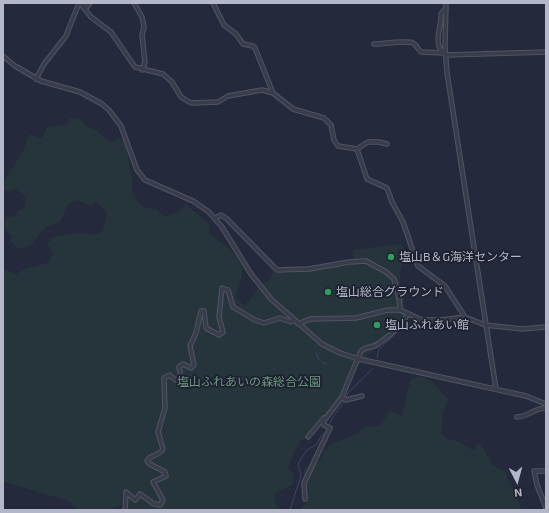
<!DOCTYPE html>
<meta charset="utf-8">
<style>
body{margin:0}
#map{position:relative;width:549px;height:513px;overflow:hidden;background:#24293b;font-family:"Exo 2",sans-serif}
canvas{display:block}
.frame{position:absolute;inset:0;border:4px solid #b4b7c7;pointer-events:none}
.north{position:absolute;left:497px;top:461px;width:40px;height:40px;-webkit-text-stroke:3px #1d2130;paint-order:stroke;rotate:174deg;font-size:11px;font-weight:700;line-height:16px;text-align:center;color:#b4b7c7}
.north::after{content:'';display:block;margin:auto;width:14px;height:18px;background:#b4b7c7;clip-path:polygon(50% 0,100% 100%,50% 72%,0 100%)}
</style>
<div id="map">
<canvas width="549" height="513"></canvas>
<div class="frame"></div>
<div class="north">N</div>
</div>
<script>
const g = document.querySelector('canvas').getContext('2d');
g.lineJoin = 'round';
function fill(path, color) {
  g.fillStyle = color;
  g.fill(path, 'evenodd');
}
function strokePath(path, color, width, dash) {
  g.strokeStyle = color;
  g.lineWidth = width;
  g.lineCap = dash ? 'butt' : 'round';
  g.setLineDash(dash || []);
  g.stroke(path);
}
function label(font, color, halo, rows, align = 'center') {
  g.font = font + ' "Exo 2","Noto Sans JP",sans-serif';
  g.lineWidth = 3.5;
  g.setLineDash([]);
  g.textBaseline = 'middle';
  g.strokeStyle = halo;
  g.fillStyle = color;
  for (const [text, x, y, turn = 0] of rows) {
    g.save();
    g.translate(x, y);
    g.rotate((+turn || 0) * Math.PI / 180);
    g.textAlign = isNaN(turn) ? turn : align;
    if (halo) g.strokeText(text, 0, 0);
    g.fillText(text, 0, 0);
    g.restore();
  }
}
const green = new Path2D(`
 M70,118L81,119L87,127L94,129L111,142L119,138L125,141L132,180V194L140,204L147,208L156,209L165,217L179,211L185,204L209,223V233C221,243 246,257 242,276C241,284 237,290 236,298L245,306L261,285L269,281L274,269L285,274L354,258L352,250L400,244L405,249C404,259 400,269 400,277C400,293 408,306 405,321L355,368L340,398L308,437L300,441L288,467L294,475L292,485L274,494L277,510H117L124,507L126,496L134,503H137L140,496L152,505H162L165,497L155,486L153,479L151,483L161,497L160,503H154L142,492L137,493L135,498L125,492L122,495L121,505L106,510H79L69,501L3,482V274L6,269L17,276L22,270L47,263L53,254L47,245L52,237L80,233L93,235L103,231L107,215L101,206L95,202L91,206L77,200L68,204L64,215L59,223C44,226 39,233 32,245L19,249L11,241L12,236L3,227L6,218L16,216L17,211L24,207L26,197L16,188L10,192L4,189V182L25,148L29,134L42,139L47,127L66,125Z
 M420,376L432,381L449,400L443,412L441,434C447,440 452,439 459,442C465,445 469,449 476,451V445L481,444L492,465L505,472L522,510H300L306,503L302,492L304,468L318,463L328,446L354,435L365,427H378L390,411L402,416L410,381Z`);
const stream = new Path2D(`
 M316,353L319,360
 M377,357L379,349L403,327L420,325L423,322
 M321,361L326,364
 M346,398L348,393L373,368
 M329,426C332,415 340,410 344,401
 M290,510L301,475L298,464L306,451L317,444L321,436L327,431`);
const minor = new Path2D(`
 M80,3L91,17L111,32L135,67L163,74L172,82L181,97L191,103L218,102L228,96L262,90L273,93L293,109L324,118L331,125L334,140L338,146L357,149L368,142H379L387,144
 M134,3L142,17L144,27L142,35L145,62L142,70
 M213,3L224,25L236,34L243,44L253,46L255,48L273,93
 M446,3L445,47L447,73L496,389
 M83,5L87,7L90,3
 M446,8L441,14C442,28 431,45 446,55L546,52
 M374,44C382,44 408,40 413,43C417,45 418,50 421,52L443,53
 M3,56L15,66L41,81L80,92L102,104L109,110L121,126L137,170L145,180L193,201L209,212L222,227L251,274L271,299L322,344L340,353L359,359L526,396L546,404
 M36,79L44,64L66,36L79,3
 M357,149L367,179L387,188L392,202L403,222L418,266L445,286L465,317
 M215,218L221,215L227,219L275,268L278,270L309,269L349,262L366,261L386,272L394,279L399,298L400,310
 M298,324L310,319L356,318L388,310H400L422,320H441L465,317L485,325L522,329L546,327
 M183,385L179,367L183,364L191,368L194,365L190,346L196,333L201,311H204L206,328L219,335L223,332L219,317L222,288L228,290L233,307L255,320L264,323L280,318L291,322L294,320
 M342,397L346,400L362,396
 M517,417C528,417 534,408 546,408
 M308,437L324,418
 M545,471H534L537,485L546,508
 M305,499L304,483L330,428L324,425L323,422L342,397L361,351C366,346 373,348 378,344C388,337 402,325 408,314
 M125,510L126,492L135,500L140,494L154,504L160,505L163,500L153,482L166,476L165,472L150,464L147,461C150,454 160,456 163,449L158,432L165,408L164,378L169,375L183,385`);
const markers = [
 [391,257,4,"#2e9e5b"],
 [328,292,4,"#2e9e5b"],
 [377,325,4,"#2e9e5b"]
];
const poiNames = [
 ["塩山B＆G海洋センター",399,257],
 ["塩山総合グラウンド",336,292],
 ["塩山ふれあい館",385,325]
];
const parkNames = [
 ["塩山ふれあいの森総合公園",249,382]
];
fill(green, '#26353c');
strokePath(stream, '#3b4463', 1);
strokePath(minor, '#505463', 5.5);
strokePath(minor, '#383c4b', 3.5);
for (const [x, y, r, color] of markers) {
  const dot = new Path2D();
  dot.arc(x, y, r, 0, 2 * Math.PI);
  g.fillStyle = color;
  g.fill(dot);
  strokePath(dot, '#1d2130', 1.5);
}
label('12px', '#b4b7c7', '#1d2130', poiNames, 'left');
label('12px', '#6c967e', '#1d2130', parkNames);
</script>
